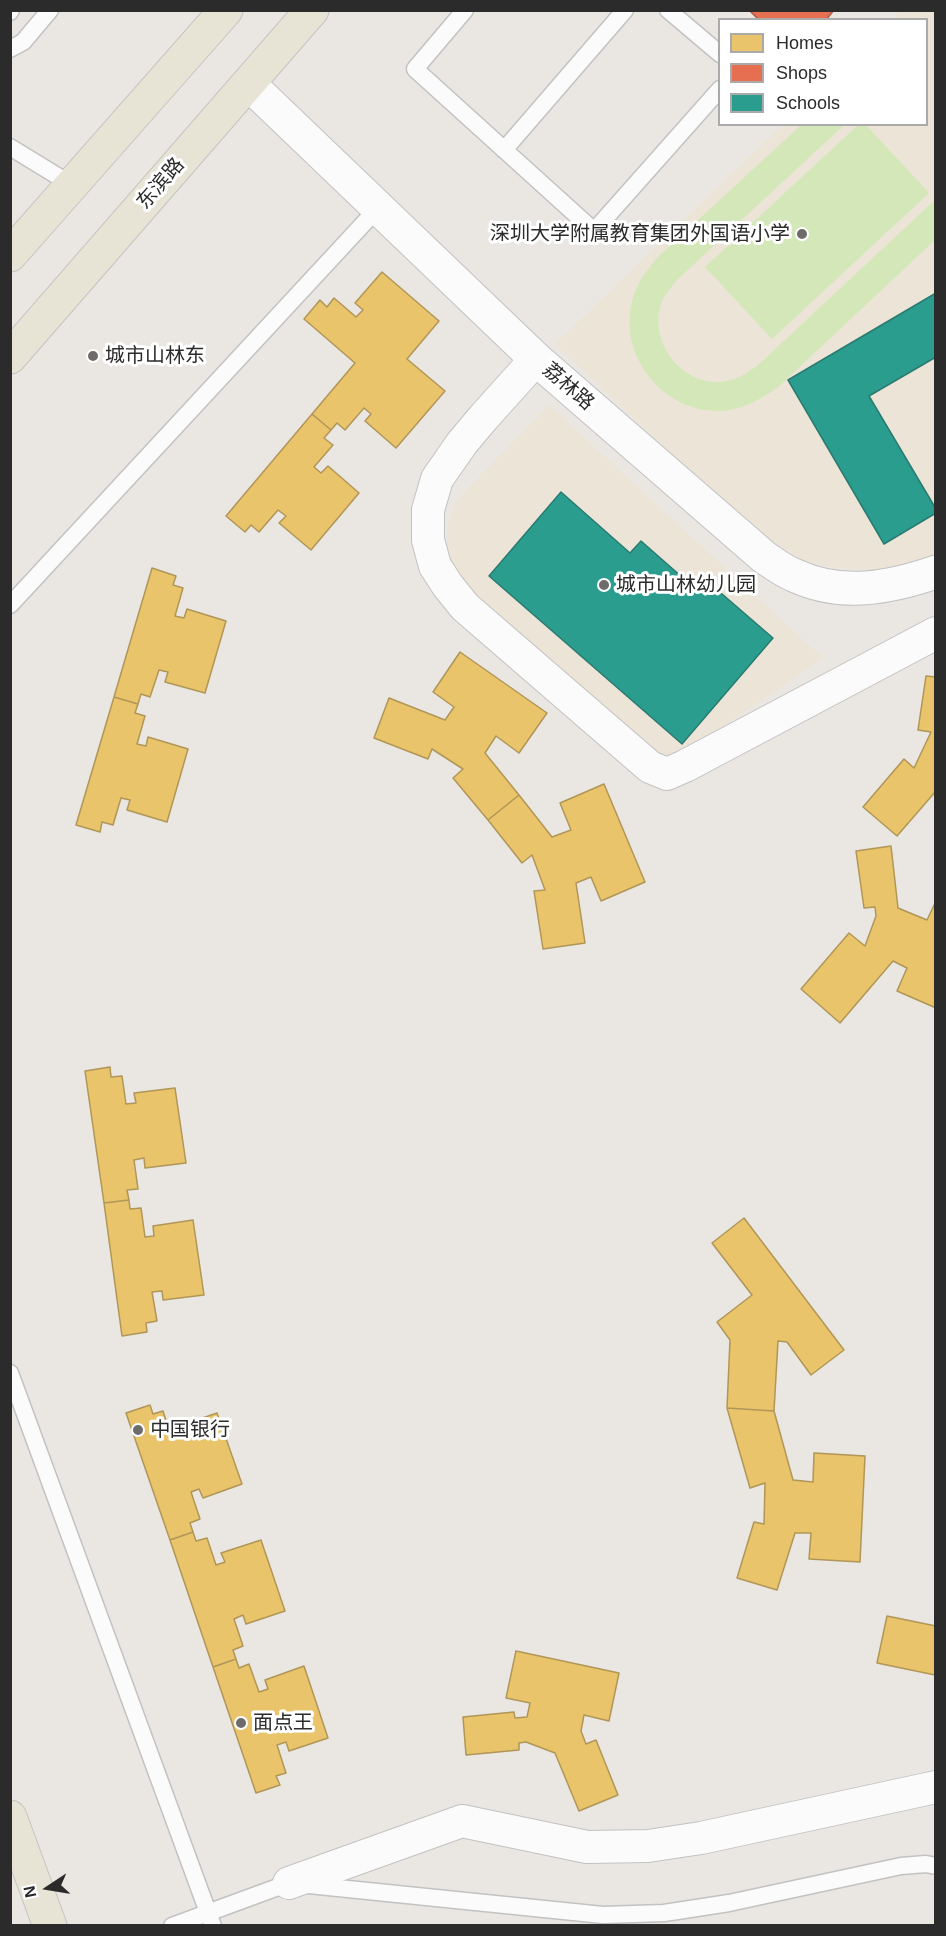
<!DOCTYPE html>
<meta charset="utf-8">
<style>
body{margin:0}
#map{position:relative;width:946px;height:1936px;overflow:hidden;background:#eae6e2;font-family:Helvetica,sans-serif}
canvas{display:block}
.frame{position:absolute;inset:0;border:12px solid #2b2b2b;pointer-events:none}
.legend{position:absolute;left:718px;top:18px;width:210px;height:108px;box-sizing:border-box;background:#fff;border:2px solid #aaa;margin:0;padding:8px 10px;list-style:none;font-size:18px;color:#2b2b2b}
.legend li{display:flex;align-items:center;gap:12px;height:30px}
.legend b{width:30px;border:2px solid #aaa}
.north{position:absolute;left:18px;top:1858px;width:60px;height:60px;-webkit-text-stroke:4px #fff;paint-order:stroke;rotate:258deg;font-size:16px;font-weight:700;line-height:24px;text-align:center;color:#2b2b2b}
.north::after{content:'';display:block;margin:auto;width:21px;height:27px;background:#2b2b2b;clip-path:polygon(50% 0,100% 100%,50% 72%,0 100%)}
</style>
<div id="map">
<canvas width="946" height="1936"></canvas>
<div class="frame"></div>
<ul class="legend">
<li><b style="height:16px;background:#e9c46a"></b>Homes</li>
<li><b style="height:16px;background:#e76f51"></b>Shops</li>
<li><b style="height:16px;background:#2a9d8f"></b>Schools</li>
</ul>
<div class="north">N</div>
</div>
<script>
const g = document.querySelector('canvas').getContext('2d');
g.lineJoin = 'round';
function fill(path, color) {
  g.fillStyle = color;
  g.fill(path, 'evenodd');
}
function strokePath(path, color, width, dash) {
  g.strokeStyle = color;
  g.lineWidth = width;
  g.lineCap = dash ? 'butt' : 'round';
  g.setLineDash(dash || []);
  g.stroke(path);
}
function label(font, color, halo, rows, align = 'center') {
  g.font = font + ' Helvetica,"Noto Sans SC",sans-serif';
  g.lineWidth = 6;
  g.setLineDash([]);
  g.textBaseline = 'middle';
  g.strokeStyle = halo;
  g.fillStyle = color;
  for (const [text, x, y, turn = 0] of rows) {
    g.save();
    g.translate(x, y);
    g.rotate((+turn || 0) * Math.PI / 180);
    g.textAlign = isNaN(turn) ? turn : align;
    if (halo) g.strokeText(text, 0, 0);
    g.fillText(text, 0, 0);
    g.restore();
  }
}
const education = new Path2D(`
 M901,11H935V554L923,562L879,570L837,568L803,560L767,539L732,512L555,344L782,125L926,124V20L892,19Z
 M549,405L823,658L721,728L661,760L471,597L454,574L447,551V526L454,504L470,486Z`);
const pitch = new Path2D(`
 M801,125H844L678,279C672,286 666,293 662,301C647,340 680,384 720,382C735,381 746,374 758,365L935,200V240L777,388C759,400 740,411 718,411C659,411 613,349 635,292C640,279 648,269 657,258Z
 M858,125H866L929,193L772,339L705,267Z`);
const homes = new Path2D(`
 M382,272L439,321L407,359L445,391L396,448L365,421L371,414L364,408L345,430L337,423L331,430L312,414L355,363L304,319L320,300L327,307L334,298L356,317L363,310L355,303Z
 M312,414L331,430L324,438L333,445L314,467L321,473L328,466L359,493L311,550L279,523L286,516L278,510L259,532L251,525L245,532L226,516Z
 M152,568L176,576L173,585L183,588L175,616L184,618L187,609L226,621L205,693L165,682L168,672L159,670L150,697L141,694L138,704L114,697Z
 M460,652L547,713L519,753L496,736L485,753L519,795L488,820L453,778L463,769L432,749L428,759L374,738L389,698L445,720L454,707L433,692Z
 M926,676L936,677V791L897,836L863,807L904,759L914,768L931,732L918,730Z
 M114,697L138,704L135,713L145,716L137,744L146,746L148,737L188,749L167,822L127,810L130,800L121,798L113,825L102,822L100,832L76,825Z
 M604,784L645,882L601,901L591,877L576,883L585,943L543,949L534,891L545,890L532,855L522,863L488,820L519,795L552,837L571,830L560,803Z
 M891,846L898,908L927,920L936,901V1008L897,991L907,968L893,961L840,1023L801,989L849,933L865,946L876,916L875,907L864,908L856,851Z
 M110,1067L111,1077L122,1076L126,1104L136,1103L134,1093L175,1088L186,1163L145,1168L144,1158L134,1160L138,1189L127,1190L129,1200L104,1203L85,1071Z
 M129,1200L130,1209L141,1208L145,1237L154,1236L153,1226L193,1220L204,1295L163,1300L162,1291L152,1292L157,1321L146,1323L147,1332L122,1336L104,1203Z
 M744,1218L844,1350L811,1375L787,1342L778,1341L774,1411L727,1408L730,1340L717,1322L752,1295L712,1243Z
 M150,1405L153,1414L163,1411L172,1439L182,1436L179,1426L217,1413L242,1484L203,1498L199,1489L191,1492L200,1519L190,1523L193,1532L170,1540L126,1413Z
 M727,1408L774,1411L793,1480L813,1482L814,1453L865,1456L860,1562L809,1559L811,1533H795L777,1590L737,1578L754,1522L764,1524L765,1483L750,1488Z
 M193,1532L196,1541L207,1538L216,1565L225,1562L221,1553L261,1540L285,1611L246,1624L243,1615L234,1619L243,1646L233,1650L236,1659L213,1667L170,1540Z
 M887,1616L936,1626L935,1675L877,1663Z
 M516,1651L619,1673L609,1721L584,1715L581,1731L586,1744L596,1740L618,1795L579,1811L555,1753L526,1742L519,1743V1750L466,1755L463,1717L514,1712L515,1718L527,1717L530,1703L506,1698Z
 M236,1659L239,1668L249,1664L259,1692L268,1689L265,1680L304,1666L328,1738L289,1751L286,1742L277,1745L286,1773L276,1776L280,1785L256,1793L213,1667Z`);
const shops = new Path2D(`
 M749,10H834L826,20H759Z`);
const schools = new Path2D(`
 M936,293V357L869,396L936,509V513L884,544L788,380Z
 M561,492L630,553L641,541L699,592L707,581L773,638L682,744L489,576Z`);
const lane = new Path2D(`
 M465,10L415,69L594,231L720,89
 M668,10L720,54
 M10,12L11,10
 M10,49L23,42L50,10
 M10,147L72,185
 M504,150L625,10
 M10,605L378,208
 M10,1373L213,1926
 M172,1926L289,1883L603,1915L664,1913L729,1903L901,1866L926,1864L936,1866`);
const street = new Path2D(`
 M536,359L483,418L462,443L437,479L428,510V540L435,566L448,586L465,607L650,767L667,774L685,766L936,633
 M289,1883L462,1821L587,1847L648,1846L701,1838L936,1787`);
const secondary = new Path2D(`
 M249,84L536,359L764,557C774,564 785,572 796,576C842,597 889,588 936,572`);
const primary = new Path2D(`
 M10,255L226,10
 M10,357L312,10
 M10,1817L50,1926`);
const markers = [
 [802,234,6,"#6e6c6b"],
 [93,356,6,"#6e6c6b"],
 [604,585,6,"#6e6c6b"],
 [138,1430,6,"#6e6c6b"],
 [241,1723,6,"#6e6c6b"]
];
const streetNames = [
 ["东滨路",161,184,-49],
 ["荔林路",568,387,41]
];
const poiNames = [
 ["深圳大学附属教育集团外国语小学",790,234,"right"],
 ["城市山林东",105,356],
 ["城市山林幼儿园",616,585],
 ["中国银行",150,1430],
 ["面点王",253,1723]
];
fill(education, '#ece5d7');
fill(pitch, '#d3e7b9');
fill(homes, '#e9c46a');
strokePath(homes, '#b09657', 1.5);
fill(shops, '#e76f51');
strokePath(shops, '#af5b46', 1.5);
fill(schools, '#2a9d8f');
strokePath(schools, '#2a7b71', 1.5);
strokePath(lane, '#c3c2c2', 19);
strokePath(street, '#c3c2c2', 34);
strokePath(secondary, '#c3c2c2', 35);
strokePath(primary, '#c5c4c2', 35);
strokePath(lane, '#fcfbfb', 16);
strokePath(street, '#fcfbfb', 32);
strokePath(secondary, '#fcfbfb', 33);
strokePath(primary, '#e7e3d5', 33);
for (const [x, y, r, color] of markers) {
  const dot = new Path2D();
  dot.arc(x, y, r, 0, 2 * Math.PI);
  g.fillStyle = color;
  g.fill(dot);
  strokePath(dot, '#fff', 2);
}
label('20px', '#2b2b2b', '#fff', streetNames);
label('20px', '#2b2b2b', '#fff', poiNames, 'left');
</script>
